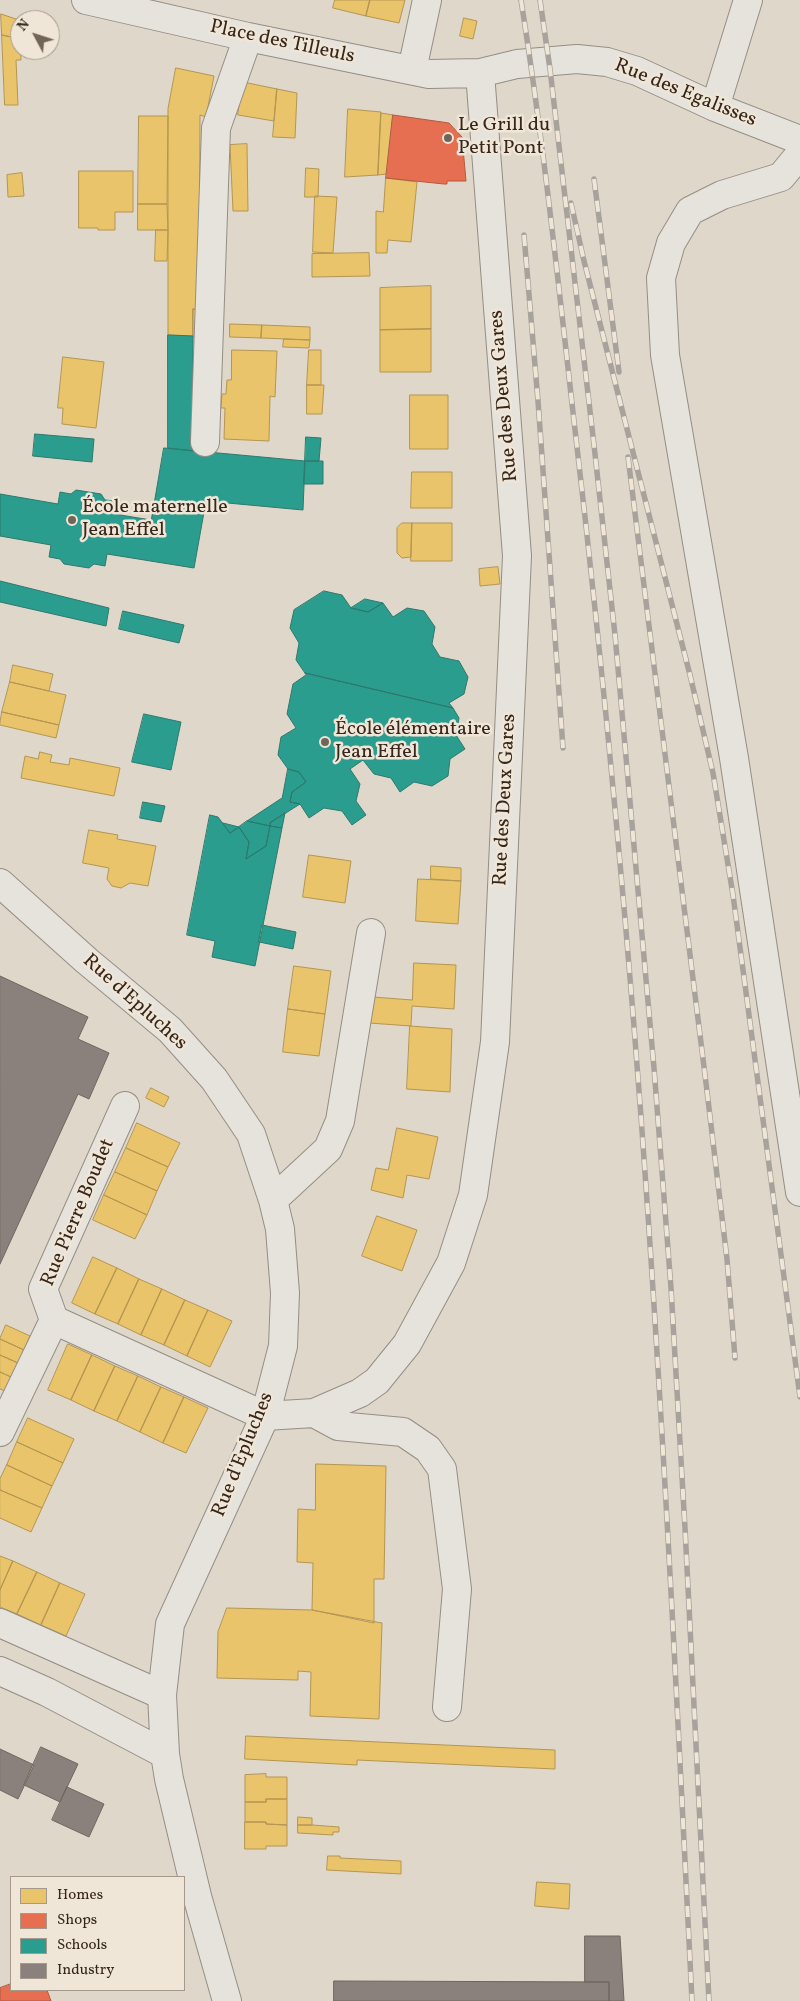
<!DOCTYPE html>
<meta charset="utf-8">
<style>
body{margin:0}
#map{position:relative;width:800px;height:2001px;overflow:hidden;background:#dfd7c9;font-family:Vollkorn,serif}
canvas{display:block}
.legend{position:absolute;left:10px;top:1876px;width:175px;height:115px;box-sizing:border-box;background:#efe6d7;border:1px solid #a5998c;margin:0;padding:6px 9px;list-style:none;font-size:15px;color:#37261b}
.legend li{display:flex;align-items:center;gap:10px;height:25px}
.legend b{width:25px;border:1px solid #a5998c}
.north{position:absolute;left:10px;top:10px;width:50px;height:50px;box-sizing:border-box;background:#efe6d7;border:1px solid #a5998c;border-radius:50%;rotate:310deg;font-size:14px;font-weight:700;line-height:20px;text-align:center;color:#37261b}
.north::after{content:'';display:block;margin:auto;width:18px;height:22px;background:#726458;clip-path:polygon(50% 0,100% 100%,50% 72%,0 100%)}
</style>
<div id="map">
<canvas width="800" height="2001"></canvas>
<ul class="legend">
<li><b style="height:14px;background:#e9c46a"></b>Homes</li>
<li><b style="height:14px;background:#e76f51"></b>Shops</li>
<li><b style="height:14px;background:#2a9d8f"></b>Schools</li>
<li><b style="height:14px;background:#8a817c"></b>Industry</li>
</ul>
<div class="north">N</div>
</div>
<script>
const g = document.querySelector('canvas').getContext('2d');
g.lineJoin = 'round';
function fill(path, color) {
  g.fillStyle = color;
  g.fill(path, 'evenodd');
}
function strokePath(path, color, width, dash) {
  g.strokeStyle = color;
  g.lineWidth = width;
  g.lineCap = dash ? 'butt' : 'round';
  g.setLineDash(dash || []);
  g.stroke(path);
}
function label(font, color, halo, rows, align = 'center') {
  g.font = font + ' Vollkorn,serif';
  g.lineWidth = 5;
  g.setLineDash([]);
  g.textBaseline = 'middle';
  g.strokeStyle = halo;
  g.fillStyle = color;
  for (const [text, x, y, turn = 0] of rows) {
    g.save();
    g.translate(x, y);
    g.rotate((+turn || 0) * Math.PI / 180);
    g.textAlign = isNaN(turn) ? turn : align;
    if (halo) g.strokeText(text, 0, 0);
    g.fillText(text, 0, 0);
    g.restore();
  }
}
const homes = new Path2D(`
 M335,0H370L366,16L333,8Z
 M370,0H405L399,23L366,16Z
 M1,14L19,20L20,39L2,35Z
 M464,18L477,21L473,39L460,36Z
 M2,35L20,39L21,60H16L18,105H5Z
 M176,68L214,76L206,117L200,115L199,310L193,309V336L168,335V109Z
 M243,82L277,89L274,121L238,115Z
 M277,89L297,93L295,138L273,137Z
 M348,109L381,112L378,175L345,177Z
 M381,113L393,115L387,174L378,175Z
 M139,116H168L167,204H138Z
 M247,144L248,211H233L230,145Z
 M306,168L319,169L318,197H305Z
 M79,171H133V212H115V230H98V228H79Z
 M22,173L24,196L8,197L7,175Z
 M386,178L417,182L411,242L388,240L387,253H376V211L383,212Z
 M315,196L337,197L333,253L313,252Z
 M138,204H167L168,230H138Z
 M156,230H168L167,261H155Z
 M369,253L370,276L312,277V254Z
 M431,286V329L380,330V288Z
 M193,309L199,310V336H193Z
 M230,324L262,325L261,338L230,337Z
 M262,325L310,327V340L261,338Z
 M431,329V372H380V330Z
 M284,339L310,340L309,348L283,347Z
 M232,350L277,351L275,397L270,396L269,441L224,439L225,408H221L222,394H226L227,380H231Z
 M309,350H321V385H307Z
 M63,357L104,362L96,428L62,424L63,408H58Z
 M307,385H324L322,414H307Z
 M410,395H448V449H410Z
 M412,472H452V508H411Z
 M402,523H412L411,557L402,558L397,553V528Z
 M412,523H452V561H411Z
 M498,567L500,584L480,586L479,569Z
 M13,665L53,674L49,691L10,682Z
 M10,682L66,695L59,725L2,712Z
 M2,712L59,725L56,738L0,725Z
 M40,752L52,755L50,762L69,765L70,758L120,768L114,796L21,778L25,756L38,759Z
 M89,830L118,835L117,839L156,846L148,886L130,883L121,888L112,886L107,879L109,868L83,863Z
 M309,855L351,861L345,903L303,897Z
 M431,866L461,868V881L431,879Z
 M418,879L461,881L458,924L416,921Z
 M414,963L456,965L454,1009L412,1006L411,1026L369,1023L373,997L412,1000Z
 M294,966L331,971L325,1014L288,1009Z
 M288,1009L325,1014L319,1056L283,1052Z
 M410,1026L452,1029L450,1092L407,1089Z
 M151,1088L169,1097L164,1107L146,1098Z
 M137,1123L180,1143L168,1167L126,1148Z
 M397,1128L438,1137L429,1179L407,1175L403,1198L371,1190L376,1168L388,1170Z
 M126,1148L168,1167L157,1191L115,1172Z
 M115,1172L157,1191L147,1215L104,1195Z
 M104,1195L147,1215L135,1239L93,1220Z
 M377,1216L417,1230L402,1271L362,1256Z
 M93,1257L117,1268L95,1314L72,1303Z
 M117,1268L139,1279L118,1324L95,1314Z
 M139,1279L162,1289L141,1335L118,1324Z
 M162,1289L185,1300L164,1345L141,1335Z
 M185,1300L208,1310L187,1356L164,1345Z
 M208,1310L232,1321L210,1367L187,1356Z
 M6,1325L30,1336L24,1350L0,1339Z
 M0,1339L24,1350L18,1363L0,1355Z
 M68,1344L92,1355L71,1400L48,1390Z
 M0,1355L18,1363L11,1377L0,1372Z
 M92,1355L115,1366L94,1411L71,1400Z
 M115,1366L138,1376L117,1421L94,1411Z
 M0,1372L11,1377L5,1391L0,1389Z
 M138,1376L161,1387L140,1432L117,1421Z
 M161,1387L184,1397L163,1443L140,1432Z
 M184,1397L208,1408L186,1453L163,1443Z
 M28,1418L74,1439L63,1463L17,1442Z
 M17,1442L63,1463L52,1486L7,1465Z
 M316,1464L386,1466L384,1579H374V1623L312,1610L313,1563L297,1562L298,1509L315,1510Z
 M7,1465L52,1486L42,1508L0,1490V1479Z
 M0,1490L42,1508L31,1532L0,1518Z
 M0,1556L13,1561L0,1590Z
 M13,1561L37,1572L17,1614L0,1607V1590Z
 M37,1572L60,1583L41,1625L17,1614Z
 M60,1583L85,1594L66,1636L41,1625Z
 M227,1608L312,1610L382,1623L379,1719L310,1716L311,1672L298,1671V1680L217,1678L218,1632Z
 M246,1736L555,1750V1769L357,1760V1765L245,1759Z
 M266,1774V1777H287V1799H266V1802H245V1775Z
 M266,1799H287V1825L266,1824V1822H245V1802H266Z
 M298,1817L312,1818V1825H298Z
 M245,1822H266V1824L287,1825V1846H266V1849H245Z
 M298,1825H312L339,1827V1832H333V1835L298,1833Z
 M328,1856H340V1858L401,1861V1874L327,1870Z
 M537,1882L570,1884L569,1909L535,1906Z`);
const shops = new Path2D(`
 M393,115L449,123L462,137L466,181H447V184H444L386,178Z
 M11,1984V1990H47L51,2001H0V1988Z`);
const schools = new Path2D(`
 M168,335L193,336V451L168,448Z
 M35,434L94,439L92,462L33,456Z
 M306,437L321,438L319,461H305Z
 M164,448L305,461L303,510L206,501L194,568L107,554L105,566L94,564L89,568L64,564L60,559L49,557L51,545L0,536V494L58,504L60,492L71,494L76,490L101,494L105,500L116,501L114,514L151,520Z
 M305,461H323V484H304Z
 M0,581L109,608L106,626L0,602Z
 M324,591L342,595L351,608L368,612L383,603L393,617L407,608L424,611L435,627L432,644L440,657L459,661L468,677L464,694L449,703L453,708L305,673L296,660L299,643L290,628L294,610Z
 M365,599L383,603L368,612L351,608Z
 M123,611L184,625L179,643L119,629Z
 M305,673L453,708L459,718L456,735L465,749L450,759L448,776L432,786L414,782L400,792L391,778L374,774L363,760L350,769L360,784L356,801L366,815L352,825L342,811L324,808L309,818L300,804L290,802L292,792L306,782L299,772L288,769L278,755L281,737L296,728L287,714L293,684L306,675Z
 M144,714L181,722L171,770L132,762Z
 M288,769L299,772L306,782L292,792L290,802L300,804L270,823V826L247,821L282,798Z
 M143,802L165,806L161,822L140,818Z
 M285,813L282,828L270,826V823Z
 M210,815L218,817L230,833L239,827L249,842L246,859L266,846L270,826L282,828L255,966L212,957L215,941L187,935Z
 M247,821L270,826L266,846L246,859L249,842L239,827Z
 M223,823L239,827L230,833Z
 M262,925L296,932L293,949L259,942Z`);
const industry = new Path2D(`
 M0,976L88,1017L78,1039L109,1053L89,1099L78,1094L0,1264Z
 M41,1747L78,1764L60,1802L24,1785Z
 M0,1749L34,1765L18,1799L0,1790Z
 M67,1787L104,1804L89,1837L52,1820Z
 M585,1936H620L624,2001H609V1982H585Z
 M334,1981L609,1982V2001H334Z`);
const minor = new Path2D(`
 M86,0L248,37L429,74L480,73L517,64L577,59L607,62L637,71L715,107L800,140
 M412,70L427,0
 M715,107L748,0
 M800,154L781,177L722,195L690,211L671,243L661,278L665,355L734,758L800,1192
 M205,442L216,128L248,37
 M0,883L87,961L170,1030L214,1079L251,1134L273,1200L280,1229L285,1293L283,1346L265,1416L170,1624L162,1695L165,1754L169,1779L197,1896L227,2001
 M273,1200L328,1149L340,1121L371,933
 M54,1320L43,1289L125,1106
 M314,1413L338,1426L403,1432L428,1449L442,1469L457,1589L447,1707
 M0,1432L54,1320L265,1416L314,1413L360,1393L377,1381L407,1344L451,1263L473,1195L495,1042L517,556L480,73
 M0,1623L162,1695
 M0,1671L47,1692L165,1754`);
const rail = new Path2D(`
 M521,0C543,139 558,280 574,421C605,685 630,950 648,1215C666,1477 679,1739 692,2001
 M540,0L550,69L594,445L615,635L654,1068L671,1288L685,1528L709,2001
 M594,179L619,372
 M571,203L584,261L690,675L713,773L733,895L800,1397
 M524,235L538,401L563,748
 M628,457L706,1083L727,1259L735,1358`);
const markers = [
 [448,138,5,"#726458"],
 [72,520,5,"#726458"],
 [325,742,5,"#726458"]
];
const streetNames = [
 ["Place des Tilleuls",282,43,12],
 ["Rue des Egalisses",685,94,22],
 ["Rue des Deux Gares",505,396,-95],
 ["Rue des Deux Gares",506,800,-87],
 ["Rue d'Epluches",134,1003,42],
 ["Rue Pierre Boudet",79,1213,-67],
 ["Rue d'Epluches",244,1455,-68]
];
const poiNames = [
 ["Le Grill du",458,126],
 ["Petit Pont",458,149],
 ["École maternelle",82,508],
 ["Jean Effel",82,531],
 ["École élémentaire",335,730],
 ["Jean Effel",335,753]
];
fill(homes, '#e9c46a');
strokePath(homes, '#b49552', 1);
fill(shops, '#e76f51');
strokePath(shops, '#b25941', 1);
fill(schools, '#2a9d8f');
strokePath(schools, '#2e796c', 1);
fill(industry, '#8a817c');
strokePath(industry, '#71665f', 1);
strokePath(minor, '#958e85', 30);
strokePath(minor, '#e6e2dc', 28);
strokePath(rail, '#a7a29c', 5.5);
strokePath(rail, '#efe6d7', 4, [11]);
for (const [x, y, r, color] of markers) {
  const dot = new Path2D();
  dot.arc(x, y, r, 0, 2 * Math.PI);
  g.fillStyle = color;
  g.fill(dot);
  strokePath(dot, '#efe6d7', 2);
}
label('20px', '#37261b', '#efe6d7', streetNames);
label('20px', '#37261b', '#efe6d7', poiNames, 'left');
</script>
